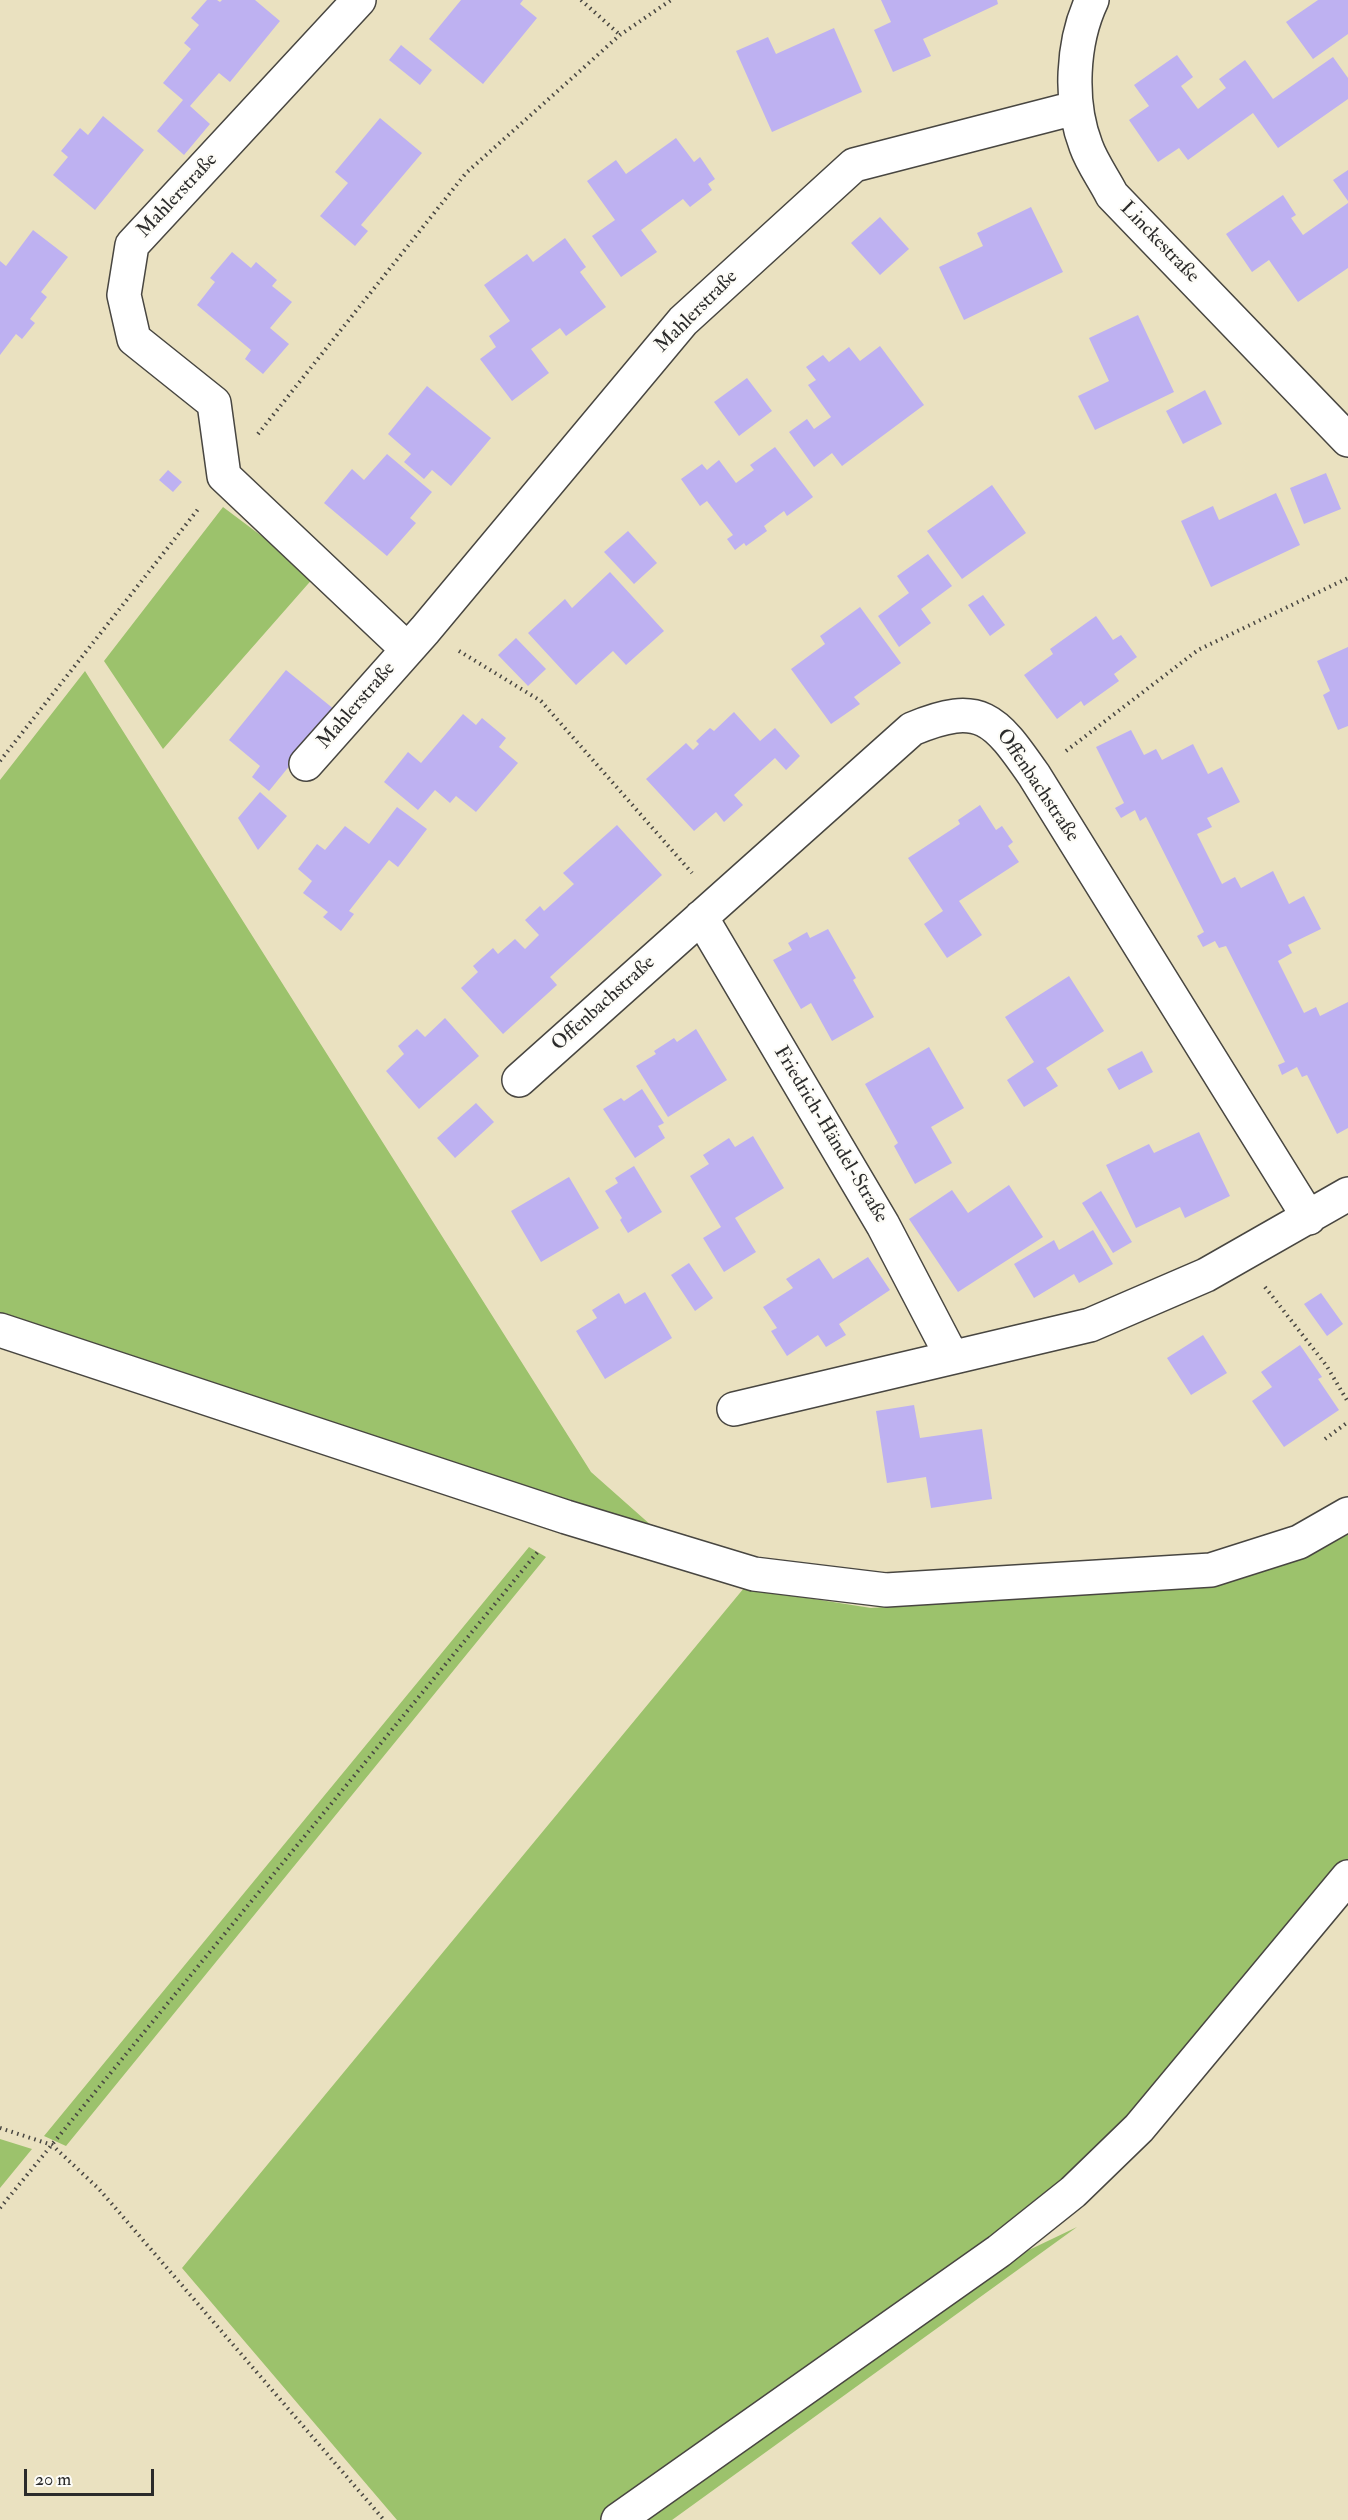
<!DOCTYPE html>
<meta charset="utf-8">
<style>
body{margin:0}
#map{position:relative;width:1348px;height:2520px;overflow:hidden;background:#eae1c0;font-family:"IM FELL Double Pica",serif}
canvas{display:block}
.scale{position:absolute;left:24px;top:2469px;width:130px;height:27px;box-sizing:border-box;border:3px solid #2b2b2b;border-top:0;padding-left:8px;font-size:18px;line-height:21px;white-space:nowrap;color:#2b2b2b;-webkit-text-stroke:4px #fdfcf7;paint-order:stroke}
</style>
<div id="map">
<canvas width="1348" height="2520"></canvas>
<div class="scale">20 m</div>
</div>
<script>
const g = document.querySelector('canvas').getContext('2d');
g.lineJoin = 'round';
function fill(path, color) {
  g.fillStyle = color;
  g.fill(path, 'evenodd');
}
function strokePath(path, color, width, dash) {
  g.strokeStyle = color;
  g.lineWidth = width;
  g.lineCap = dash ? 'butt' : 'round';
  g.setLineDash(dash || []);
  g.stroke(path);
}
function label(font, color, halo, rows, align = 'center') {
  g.font = font + ' "IM FELL Double Pica",serif';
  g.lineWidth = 4.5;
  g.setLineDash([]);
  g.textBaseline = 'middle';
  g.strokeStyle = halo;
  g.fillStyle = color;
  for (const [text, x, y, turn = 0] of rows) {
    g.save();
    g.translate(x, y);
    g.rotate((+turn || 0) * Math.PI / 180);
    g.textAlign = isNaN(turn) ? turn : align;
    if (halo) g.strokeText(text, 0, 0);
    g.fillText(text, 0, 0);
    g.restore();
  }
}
const green = new Path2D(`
 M223,507L315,576L163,749L104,661Z
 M85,671L591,1472L661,1534L0,1318V780Z
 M1348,1533V1863L1132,2121L1068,2182L603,2520H397L182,2268L744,1588L871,1608L1217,1582L1307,1557Z
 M529,1547L546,1557L66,2146L44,2136Z
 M0,2139L32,2149L0,2188Z
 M1077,2227L672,2520H634L1006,2261Z`);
const building = new Path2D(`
 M207,0H217L220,2L222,0H255L280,21L230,82L219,73L190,106L210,124L184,155L157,131L183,100L163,83L191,49L184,43L199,25L191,18Z
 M461,0H523L520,4L537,18L483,84L429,39Z
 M881,0H997L998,4L923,39L931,56L893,72L874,30L891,22Z
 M1318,0H1348V34L1313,59L1286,22Z
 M834,28L862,92L772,132L736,51L768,37L776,54Z
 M401,45L432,70L420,85L389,60Z
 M1177,55L1193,77L1181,86L1198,109L1226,88L1219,79L1245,60L1273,99L1333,57L1348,78V99L1278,148L1253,113L1188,160L1179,148L1158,162L1129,120L1149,106L1134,85Z
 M103,116L144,150L95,210L53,175L68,157L61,151L80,128L88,135Z
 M380,118L422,153L361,225L368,231L355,246L320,216L348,183L335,172Z
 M676,138L694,162L700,157L715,179L708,184L712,190L690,207L683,199L641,230L657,252L621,277L592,236L615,220L587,181L616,160L626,174Z
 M1348,170V201L1333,180Z
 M1283,195L1296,215L1291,218L1303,235L1348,203V268L1298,302L1269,260L1252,272L1226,234Z
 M1031,207L1063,272L964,320L939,267L983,246L977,233Z
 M880,217L909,249L880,275L851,243Z
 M33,230L68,257L41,292L47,297L30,319L35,323L22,339L16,334L0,355V261L6,266Z
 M565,238L586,267L580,272L606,307L566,336L560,328L531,349L549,373L512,401L480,359L496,347L489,336L510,321L484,285L527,254L533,262Z
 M232,252L251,268L256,262L277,280L272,286L292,302L270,328L289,344L263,374L245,359L251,350L197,305L215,282L210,278Z
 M1138,315L1174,392L1095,430L1078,396L1109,381L1089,338Z
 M880,346L924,405L842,466L832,453L814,467L789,432L807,419L814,429L831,417L808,385L816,380L806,367L823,355L829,362L849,347L860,361Z
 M747,378L772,411L739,436L714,402Z
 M427,386L491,438L451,486L432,470L424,479L404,462L411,454L388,434Z
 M1205,390L1222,424L1183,444L1166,411Z
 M775,447L813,497L787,516L784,511L764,526L767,531L746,546L744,543L735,550L727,539L733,535L707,501L700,506L681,479L702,464L707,470L719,460L736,483L754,470L750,465Z
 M387,454L432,492L410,518L416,523L387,556L324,503L352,469L364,480Z
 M168,470L182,482L173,492L159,480Z
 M1326,473L1341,509L1304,524L1290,488Z
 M992,485L1026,533L962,579L927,531Z
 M1276,493L1300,545L1211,587L1181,521L1213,506L1219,520Z
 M628,531L657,563L634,584L604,552Z
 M928,554L952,586L921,609L931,623L899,647L878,616L909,593L897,576Z
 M610,572L664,631L626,665L613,651L576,685L528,633L565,599L572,608Z
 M983,595L1005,625L990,636L968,605Z
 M860,607L901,663L854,697L860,704L831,724L791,669L825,644L820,636Z
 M1096,616L1113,640L1121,635L1137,657L1114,674L1119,681L1084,706L1081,701L1057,719L1024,675L1053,654L1050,649Z
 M516,638L546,669L528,686L498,655Z
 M1348,647V726L1338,730L1323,695L1330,691L1317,661Z
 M286,670L335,710L269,791L252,777L260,766L229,740Z
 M734,712L760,741L775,728L800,756L786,770L775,758L734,795L743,805L724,822L716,812L694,831L646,779L686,743L693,750L699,744L696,741L710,728L714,731Z
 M463,714L476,725L482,718L506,738L499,747L518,763L476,812L456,796L450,803L435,790L418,810L384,782L408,752L421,763Z
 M1131,730L1144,755L1156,749L1162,760L1193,744L1208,774L1222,767L1240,802L1207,818L1212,827L1197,834L1222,884L1235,877L1241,888L1273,871L1289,904L1304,896L1321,929L1288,945L1292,953L1278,961L1304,1013L1316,1007L1320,1016L1348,1002V1128L1337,1134L1307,1075L1302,1077L1297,1067L1282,1075L1278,1065L1285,1062L1226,946L1219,948L1215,941L1203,947L1197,936L1204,932L1146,817L1140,821L1135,810L1121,818L1115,808L1124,803L1096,747Z
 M260,792L287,816L258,850L238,818Z
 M980,805L996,830L1002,826L1013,842L1008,846L1019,862L959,901L982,935L947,958L924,924L943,911L908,858L960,824L958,820Z
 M397,807L427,829L398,867L389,860L349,911L354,914L341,931L323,917L328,912L303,893L312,881L298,869L317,844L325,850L345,826L369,844Z
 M617,825L662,875L550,977L557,985L503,1034L461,988L478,972L473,966L493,948L498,954L515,939L525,949L539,935L525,920L540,906L544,911L574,884L563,873Z
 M828,929L856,978L853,980L874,1017L832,1041L811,1003L801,1009L773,960L792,950L788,943L807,932L810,938Z
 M1069,976L1104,1031L1046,1068L1058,1086L1024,1107L1007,1080L1034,1062L1005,1017Z
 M445,1018L479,1056L419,1109L386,1071L404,1054L398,1046L417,1029L425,1037Z
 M696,1029L727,1080L668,1117L636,1066L656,1054L654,1051L674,1038L677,1042Z
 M929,1047L964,1108L931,1127L952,1163L915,1184L894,1146L898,1143L865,1084Z
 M1142,1051L1153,1072L1119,1090L1107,1069Z
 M642,1089L664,1123L658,1126L665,1138L635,1158L603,1109L621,1098L624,1101Z
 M476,1103L494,1122L455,1158L437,1138Z
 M1199,1132L1230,1196L1185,1218L1180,1207L1136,1228L1106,1165L1149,1144L1154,1153Z
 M753,1136L784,1188L735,1218L756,1252L724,1272L703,1238L721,1227L690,1176L709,1164L703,1155L729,1138L735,1147Z
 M634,1166L662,1212L628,1233L620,1220L622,1218L605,1191L618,1183L615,1178Z
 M569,1177L599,1228L541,1262L511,1211Z
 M1009,1185L1043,1237L958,1292L909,1219L952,1190L968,1213Z
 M1101,1191L1132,1242L1113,1253L1082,1203Z
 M1093,1230L1113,1264L1079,1283L1074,1274L1034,1298L1014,1264L1054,1240L1059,1250Z
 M868,1257L890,1290L839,1324L846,1335L826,1347L818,1335L787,1356L771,1331L777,1328L763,1307L793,1288L786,1279L819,1258L833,1279Z
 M689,1263L713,1298L695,1311L671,1275Z
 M645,1292L672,1338L605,1379L576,1331L597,1318L592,1310L619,1293L625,1304Z
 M1321,1293L1343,1324L1327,1336L1304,1304Z
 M1203,1335L1227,1373L1191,1395L1167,1358Z
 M1300,1345L1322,1377L1318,1379L1339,1410L1284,1447L1252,1401L1272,1387L1261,1372Z
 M914,1405L920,1438L982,1429L992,1499L931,1508L926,1477L887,1483L876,1411Z`);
const path = new Path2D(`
 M581,0L620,35
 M258,434L466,173L620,35L671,0
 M459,651L541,701L692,873
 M1066,751L1198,650L1348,578
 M0,761L199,508
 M1265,1287L1326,1365L1348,1402
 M1325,1439L1348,1422
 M0,2128L52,2145L99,2189L384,2520
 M0,2208L540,1549`);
const minor = new Path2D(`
 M359,0L132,245L124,295L134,339L214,403L224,476L407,649
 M1092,0C1072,42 1069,102 1086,146C1092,163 1104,179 1112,195L1348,440
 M306,764L425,630L683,321L854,165L1075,108
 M701,917L883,1225L952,1357
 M519,1080L912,729C981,700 995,719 1034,775L1309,1218
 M0,1330L566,1517L754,1574L886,1590L1211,1570L1299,1542L1348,1514
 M734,1409L1090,1325L1206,1275L1348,1194
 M618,2520L999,2251L1073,2192L1139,2128L1348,1877`);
const streetNames = [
 ["Mahlerstraße",178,196,-47],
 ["Linckestraße",1159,243,46],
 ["Mahlerstraße",697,312,-45],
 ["Mahlerstraße",357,706,-49],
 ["Offenbachstraße",1037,786,56],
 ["Offenbachstraße",604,1004,-42],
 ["Friedrich-Händel-Straße",830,1135,59]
];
fill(green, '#9cc26c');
fill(building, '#beb1f1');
strokePath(minor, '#484641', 36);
strokePath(path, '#484641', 4, [1.5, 4.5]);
strokePath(minor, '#fff', 33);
label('20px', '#2b2b2b', '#fdfcf7', streetNames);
</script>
